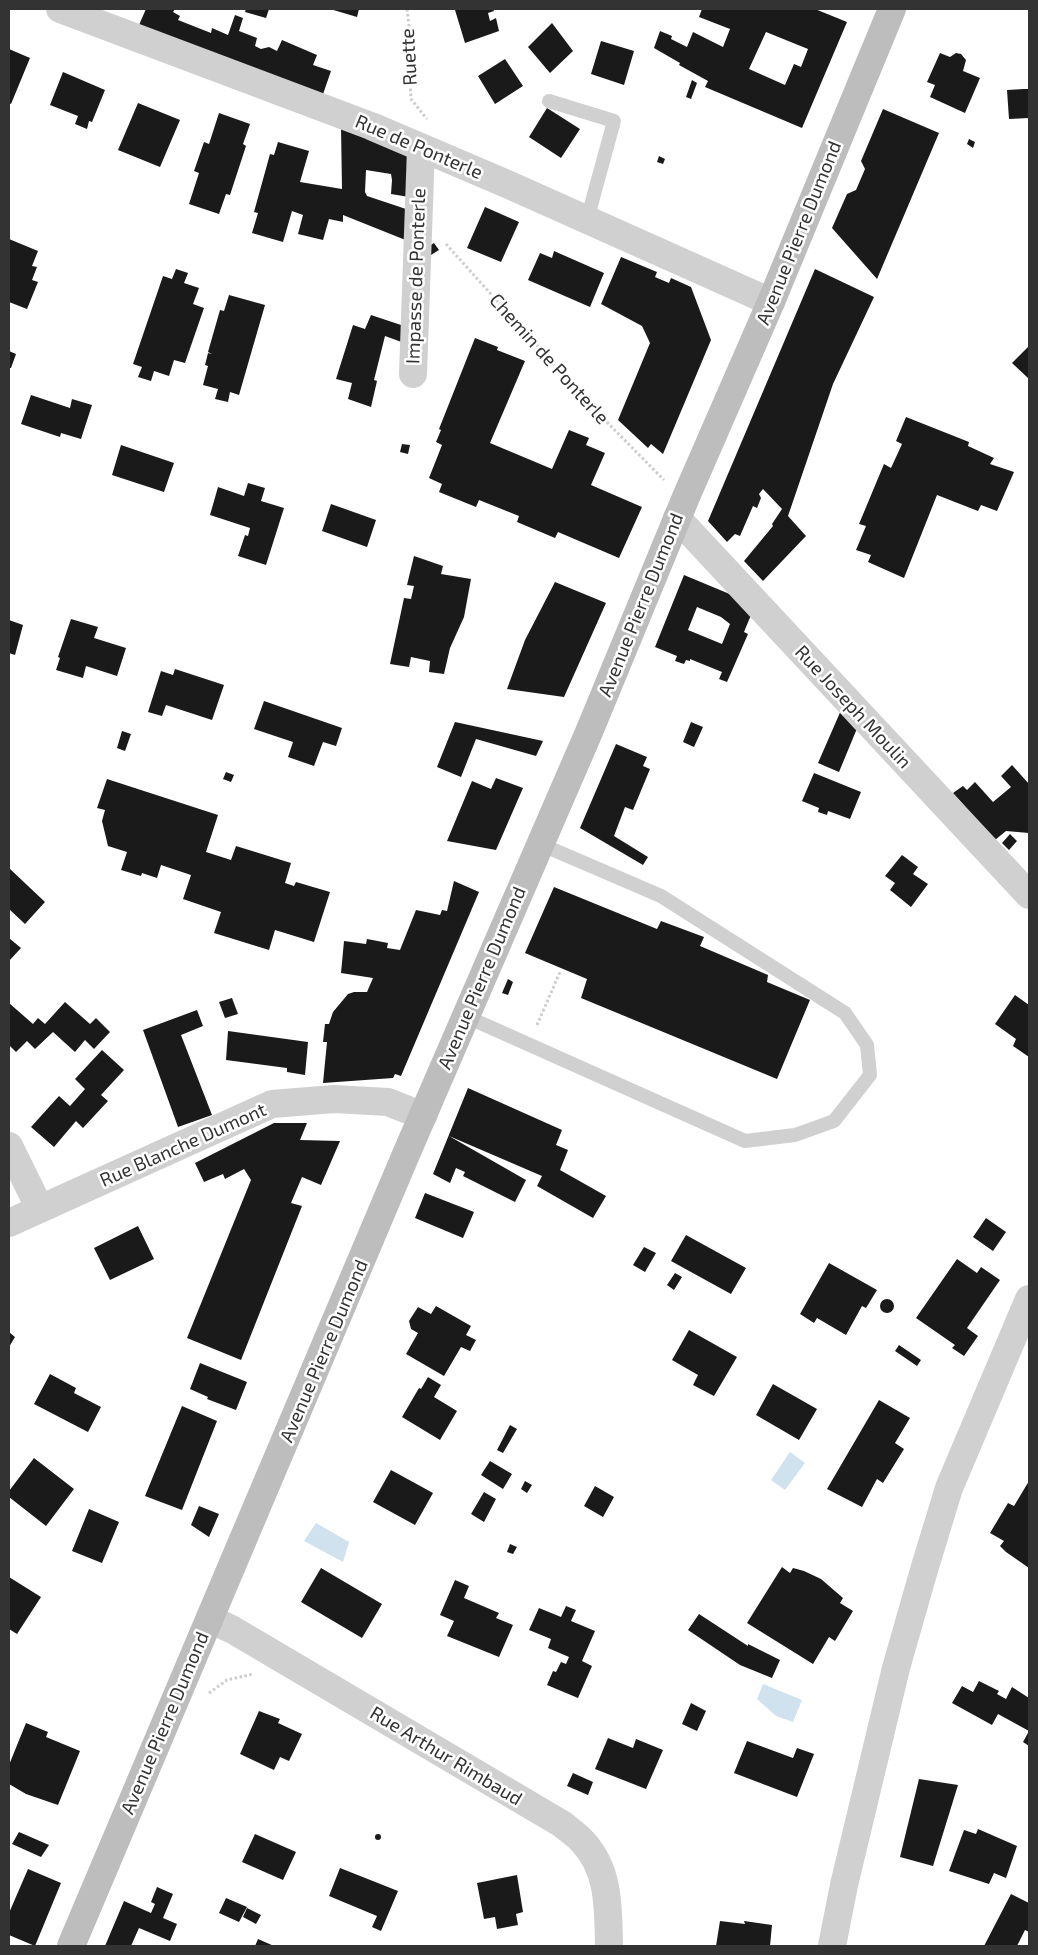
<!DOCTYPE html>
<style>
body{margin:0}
#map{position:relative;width:1038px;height:1955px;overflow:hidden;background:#fff;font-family:"Exo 2",sans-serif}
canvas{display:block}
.frame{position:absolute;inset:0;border:10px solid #333;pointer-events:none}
</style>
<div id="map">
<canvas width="1038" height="1955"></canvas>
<div class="frame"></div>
</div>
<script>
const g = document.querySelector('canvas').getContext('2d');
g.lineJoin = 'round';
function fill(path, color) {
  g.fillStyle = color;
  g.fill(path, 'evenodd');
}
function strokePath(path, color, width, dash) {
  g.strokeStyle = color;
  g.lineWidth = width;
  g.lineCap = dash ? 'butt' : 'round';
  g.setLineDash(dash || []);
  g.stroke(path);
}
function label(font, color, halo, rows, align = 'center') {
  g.font = font + ' "Exo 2",sans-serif';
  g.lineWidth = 5;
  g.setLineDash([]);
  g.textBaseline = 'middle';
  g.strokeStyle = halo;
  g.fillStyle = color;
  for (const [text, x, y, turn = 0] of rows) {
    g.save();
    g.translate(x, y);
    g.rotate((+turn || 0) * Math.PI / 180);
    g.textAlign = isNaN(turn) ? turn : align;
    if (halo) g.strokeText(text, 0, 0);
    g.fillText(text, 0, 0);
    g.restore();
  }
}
const water = new Path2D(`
 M790,1452L805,1463L785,1490L771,1480Z
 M316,1523L349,1542L343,1562L304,1541Z
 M763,1684L802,1700L793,1722L776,1716L757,1699Z`);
const building = new Path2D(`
 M146,9H175L173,12L180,16L178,20L211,33L212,28L228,35L235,15L243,18L239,31L257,38L255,46L261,49L269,47L277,51L282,40L317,55L313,65L331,71L321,100L139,25Z
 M246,9H269L266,18L245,12Z
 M330,9H359L357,17Z
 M459,9H493L494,11L488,13L490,21L496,18L499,31L465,43L455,10Z
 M702,9H815L847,22L802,128L705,87L708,81L679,65L680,63L654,48L660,31L672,36L671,39L687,47L693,32L723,47L730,29L699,17ZM766,32L808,49L801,67L794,64L785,85L749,69Z
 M552,23L573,51L550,73L528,47Z
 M601,41L634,51L624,85L591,74Z
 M9,49L30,58L11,104L9,103Z
 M940,53L950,57L956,53L961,54L966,60L963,71L980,78L965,113L930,97L935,85L927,82Z
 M505,59L523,86L495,104L478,76Z
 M63,72L105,90L92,122L89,121L87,129L75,124L78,116L50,105Z
 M692,80L697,83L691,99L686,97Z
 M1024,89H1029V118L1009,119L1007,90Z
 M138,103L180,120L160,167L118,150Z
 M547,108L580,129L561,158L529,137Z
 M883,109L939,133L877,279L832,228L847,194L856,190L865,169L861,161Z
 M219,113L250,124L243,144L246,146L230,195L226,194L219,214L189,204L199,173L194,171L204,142L209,144Z
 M341,127L410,150L409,197L391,194L392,180L391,174L366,170L365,192L367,196L409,210L408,241L343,215V222L329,219L323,240L298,234L303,215L292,211L283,242L252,233L258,213L254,212L270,154L274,155L278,142L309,151L300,182L342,189Z
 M969,139L975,142L973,148L967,144Z
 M659,156L665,159L663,164L657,162Z
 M485,207L519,222L501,262L467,248Z
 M9,239L38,251L32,266L37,267L32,280L38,282L27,309L9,302Z
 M434,243L439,250L431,255L426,248Z
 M554,251L604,273L590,307L528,280L540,253L552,258Z
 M621,257L657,272L655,277L669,283L671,278L691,287L711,340L663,454L651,444L648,448L618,420L650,343L642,326L601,304Z
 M176,269L188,273L184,283L199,288L193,304L204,308L185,363L174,360L169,376L154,371L151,381L138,377L142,367L133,364L163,276L172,279Z
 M815,269L874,297L833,384L788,516L806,536L763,581L744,561L773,526L772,524L782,509L763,489L759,494L761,498L757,508L753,506L740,536L735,534L727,542L708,521Z
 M229,295L265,305L239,395L230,392L228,402L215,399L218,389L203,385L208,366L205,365L208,353L212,354L208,352L220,310L224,311Z
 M371,315L407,327V344L385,336L374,380L377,381L371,407L348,399L352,383L336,379L353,325L365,329Z
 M475,338L498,347L497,350L525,361L490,443L552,469L569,430L589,438L586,445L605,453L591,485L642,507L619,558L558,532L555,538L517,522L519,516L479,500L476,507L439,492L442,484L429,478L442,445L436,442L441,430L439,429Z
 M1029,346V379L1012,363Z
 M9,351L16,354L11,368H9Z
 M31,395L70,408L72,399L92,405L81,439L61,433L60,437L21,424Z
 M906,417L969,442L968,446L994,458L990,464L1014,472L997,511L981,505L978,511L937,495L904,578L868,562L871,555L856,550L866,526L859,524L884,464L891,468L902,444L896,441Z
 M402,444L410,445L408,454L400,452Z
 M121,445L174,463L164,492L112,475Z
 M248,483L265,488L261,501L284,508L266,565L238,556L245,535L248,536L250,528L210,515L218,487L244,496Z
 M331,504L376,520L367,547L322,531Z
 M414,556L443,566L441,574L471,579L464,617L450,648L444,674L429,672L430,661L411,657L409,667L390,664L404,598L411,599L414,586L407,585Z
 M684,575L732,595L751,615L744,632L748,634L727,682L719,679L722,672L690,659V661L686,660L684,664L675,661L677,656L655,647ZM697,607L721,617L730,624L722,644L688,630Z
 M555,582L606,603L564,697L507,689L525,640Z
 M71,619L98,627L94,638L126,648L117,676L86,666L83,678L56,670L60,658L58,657Z
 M9,620L23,625L15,655L9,653Z
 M175,669L224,685L212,720L166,705L162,716L148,712L161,671L173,675Z
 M264,701L342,728L336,746L323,742L314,766L288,757L293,742L254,729Z
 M842,708L858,726L839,772L818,763Z
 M455,722L543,741L536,756L476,739L461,777L437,767Z
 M691,722L703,727L694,747L683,742Z
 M122,731L131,734L125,751L117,748Z
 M616,744L647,757L643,766L650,769L633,810L625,807L614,836L648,857L643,865L580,828Z
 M1012,765L1029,784V833L1006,831L995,840L953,793L963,786L967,790L975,782L993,802L1011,787L1001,776Z
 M226,772L234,775L231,782L223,779Z
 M814,773L861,792L850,819L828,811L827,815L818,812L819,808L802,801Z
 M496,778L523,788L496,850L447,841L472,781L491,789Z
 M107,779L218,815L206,852L231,860L236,846L291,863L285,883L294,886L296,882L330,892L314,942L275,930L269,950L214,933L221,912L183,899L191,875L161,865L157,878L142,873L141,876L121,870L127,852L108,846L102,821L105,810L97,808Z
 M1010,834L1017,841L1009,850L1002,843Z
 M902,855L918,867L913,874L928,884L911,907L890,890L895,883L885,876Z
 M9,868L45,902L25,924L9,909Z
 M454,881L479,892L401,1076L395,1074L393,1078L323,1083L327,1042H323L325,1024H329L333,1012L348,994L354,992H367L373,978L341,973L344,941L366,944L367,939L388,943L387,948L400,950L416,910L440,915L442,910L447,911Z
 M554,887L657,929L661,921L704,937L700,946L768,975L767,982L810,1000L777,1079L581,998L587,979L525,953Z
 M9,938L21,948L9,961Z
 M508,979L513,982L508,995L502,993Z
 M1015,995L1029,1005V1057L1013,1046L1016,1039L995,1024Z
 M232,998L238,1014L225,1018L219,1002Z
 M65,1002L90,1024L96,1018L110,1032L94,1049L85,1040L75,1052L53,1032L35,1049L27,1041L16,1052L9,1045V1003L33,1024L38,1018L45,1024Z
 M197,1010L203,1026L181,1035L212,1115L178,1127L143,1030Z
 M228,1031L308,1042L305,1075L287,1072V1068L226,1060Z
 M102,1050L124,1070L101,1095L108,1101L83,1128L76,1121L54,1147L31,1127L59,1096L70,1106L85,1089L75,1079Z
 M468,1088L562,1130L556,1145L568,1150L560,1170L606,1196L593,1218L537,1186L542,1176L449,1136L526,1180L515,1202L463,1176L465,1172L456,1168L450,1183L433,1174Z
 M274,1123H307L300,1140L340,1141L321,1185L302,1177L291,1203L302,1206L241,1360L187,1338L251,1180L244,1169L225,1179L223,1174L204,1182L195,1163Z
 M425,1193L474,1212L463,1238L415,1218Z
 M986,1218L1006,1232L993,1251L973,1237Z
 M138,1226L154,1259L110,1280L94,1248Z
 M686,1235L746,1268L731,1294L671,1261Z
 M644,1247L656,1253L645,1272L633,1265Z
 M957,1259L977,1273L981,1267L1000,1280L967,1328L978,1336L964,1356L952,1348L955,1345L916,1318Z
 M829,1263L877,1290L866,1308L862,1306L846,1335L817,1318L814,1323L800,1314Z
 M675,1273L682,1277L674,1290L667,1285Z
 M880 1306a7 7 0 1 1 14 0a7 7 0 1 1-14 0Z
 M436,1306L471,1326L466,1335L476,1340L470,1351L461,1347L444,1376L406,1354L418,1333L411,1329L409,1321L418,1307L431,1314Z
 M689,1330L737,1357L714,1396L693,1385L698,1375L672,1360Z
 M9,1332L15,1337L9,1347Z
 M899,1345L921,1360L917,1366L895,1351Z
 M200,1363L247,1382L236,1410L207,1399L208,1397L190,1389Z
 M50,1374L76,1388L74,1393L101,1407L88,1432L34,1404Z
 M428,1377L441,1385L434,1397L457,1411L440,1440L402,1417L419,1388L421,1389Z
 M773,1384L817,1409L799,1440L756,1415Z
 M879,1400L910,1418L895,1443L904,1449L883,1483L877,1479L862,1507L827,1489Z
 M182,1406L217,1421L182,1510L145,1496Z
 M510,1425L517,1429L503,1453L497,1450Z
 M34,1458L74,1489L46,1526L9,1497V1491Z
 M490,1461L512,1474L503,1489L481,1475Z
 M391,1470L433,1493L415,1525L373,1502Z
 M525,1481L532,1485L527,1493L521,1489Z
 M1029,1481V1568L1006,1552L1000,1546L1004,1541L990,1533L1008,1503L1014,1506Z
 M595,1486L614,1497L603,1517L584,1506Z
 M484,1492L496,1499L484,1522L471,1514Z
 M199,1506L219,1514L209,1537L191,1525Z
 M89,1509L119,1522L102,1563L72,1551Z
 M510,1544L517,1547L513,1554L507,1552Z
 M782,1567L790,1573L793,1568L804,1571L821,1579L843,1598L840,1603L853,1611L835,1641L829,1637L813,1664L747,1623Z
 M321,1568L382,1604L362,1638L301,1602Z
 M9,1577L41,1597L17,1634L9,1629Z
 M455,1580L469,1586L464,1598L499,1613L496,1618L513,1625L499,1657L447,1636L454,1621L440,1615Z
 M566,1606L576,1610L571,1621L595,1631L582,1661L592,1666L578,1698L547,1685L553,1671L556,1672L561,1662L566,1664L569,1657L548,1648L551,1639L529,1630L539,1608L561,1617Z
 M699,1614L748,1646V1644L780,1660L772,1678L740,1665L688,1630Z
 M979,1681L999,1691L997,1694L1006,1699L1012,1687L1029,1698V1746L1023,1742L1029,1731L998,1714L992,1725L952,1703L962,1686L973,1692Z
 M691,1703L706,1711L697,1731L682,1724Z
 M259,1711L280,1719L278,1723L302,1734L289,1761L280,1757L274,1770L240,1754Z
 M26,1723L48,1732L46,1737L80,1751L58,1805L26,1794L9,1784V1765Z
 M608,1738L633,1748L636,1739L663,1750L646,1789L595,1769Z
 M747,1741L793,1758L797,1748L814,1754L797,1797L734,1773Z
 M573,1773L593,1782L588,1795L567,1786Z
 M919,1779L958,1785L933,1866L900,1857Z
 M978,1829L1017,1846L1006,1878L994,1873L989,1884L949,1871L964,1830L976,1834Z
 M19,1832L49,1845L41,1857L12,1844Z
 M375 1837a3 3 0 1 1 6 0a3 3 0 1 1-6 0Z
 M255,1834L296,1852L283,1880L242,1862Z
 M340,1868L398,1891L381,1931L372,1927L377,1916L329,1896Z
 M28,1869L61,1883L35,1946L9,1935V1913Z
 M517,1875L523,1912L516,1914L518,1925L497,1929L495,1917L484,1919L477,1883Z
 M157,1887L173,1894L163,1918L177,1924L170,1941L139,1928L131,1946H105L124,1901L151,1913L155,1904L151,1902Z
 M1011,1894L1029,1903V1932L1025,1930L1017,1946H984Z
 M226,1898L247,1907L239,1922L219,1913Z
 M247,1908L261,1915L256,1924L243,1917Z
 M720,1921L745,1924L744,1921L772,1925L770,1946H716Z
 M258,1939L274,1946H255Z`);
const path = new Path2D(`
 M407,9L412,49L410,79L411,99L427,119
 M446,244L596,411L664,480
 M537,1025L560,972
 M209,1693L227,1680L253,1674`);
const lane = new Path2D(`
 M549,101L614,121L587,220
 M465,1016L745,1141L795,1135L834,1121L870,1075L867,1045L845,1013L661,896L540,844`);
const street = new Path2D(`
 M60,9L371,126L507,184L771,302
 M413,374L421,148
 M677,518L1029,895
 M9,1146L40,1209
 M9,1223L272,1104L334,1099L388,1102L423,1116
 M210,1619L233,1630L562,1824C569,1830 577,1835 583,1842C610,1871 608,1909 609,1946
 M832,1946L844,1885L896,1668L924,1570L949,1488L1029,1299`);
const secondary = new Path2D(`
 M71,1946L407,1152L589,732L686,497L771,302L892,9`);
const streetNames = [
 ["Ruette",409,57,-93],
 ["Rue de Ponterle",419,147,23],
 ["Avenue Pierre Dumond",799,233,-68],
 ["Impasse de Ponterle",416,276,-88],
 ["Chemin de Ponterle",549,359,48],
 ["Avenue Pierre Dumond",641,605,-68],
 ["Rue Joseph Moulin",853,707,47],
 ["Avenue Pierre Dumond",482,978,-67],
 ["Rue Blanche Dumont",183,1145,-24],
 ["Avenue Pierre Dumond",324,1351,-67],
 ["Avenue Pierre Dumond",165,1723,-67],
 ["Rue Arthur Rimbaud",446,1756,31]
];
fill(water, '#cfe2ee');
fill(building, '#1a1a1a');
strokePath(path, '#cdcdcd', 3, [2.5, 2.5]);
strokePath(lane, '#d0d0d0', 14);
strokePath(street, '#d0d0d0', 28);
strokePath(secondary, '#bdbdbd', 28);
label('19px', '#333', '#fff', streetNames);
</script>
